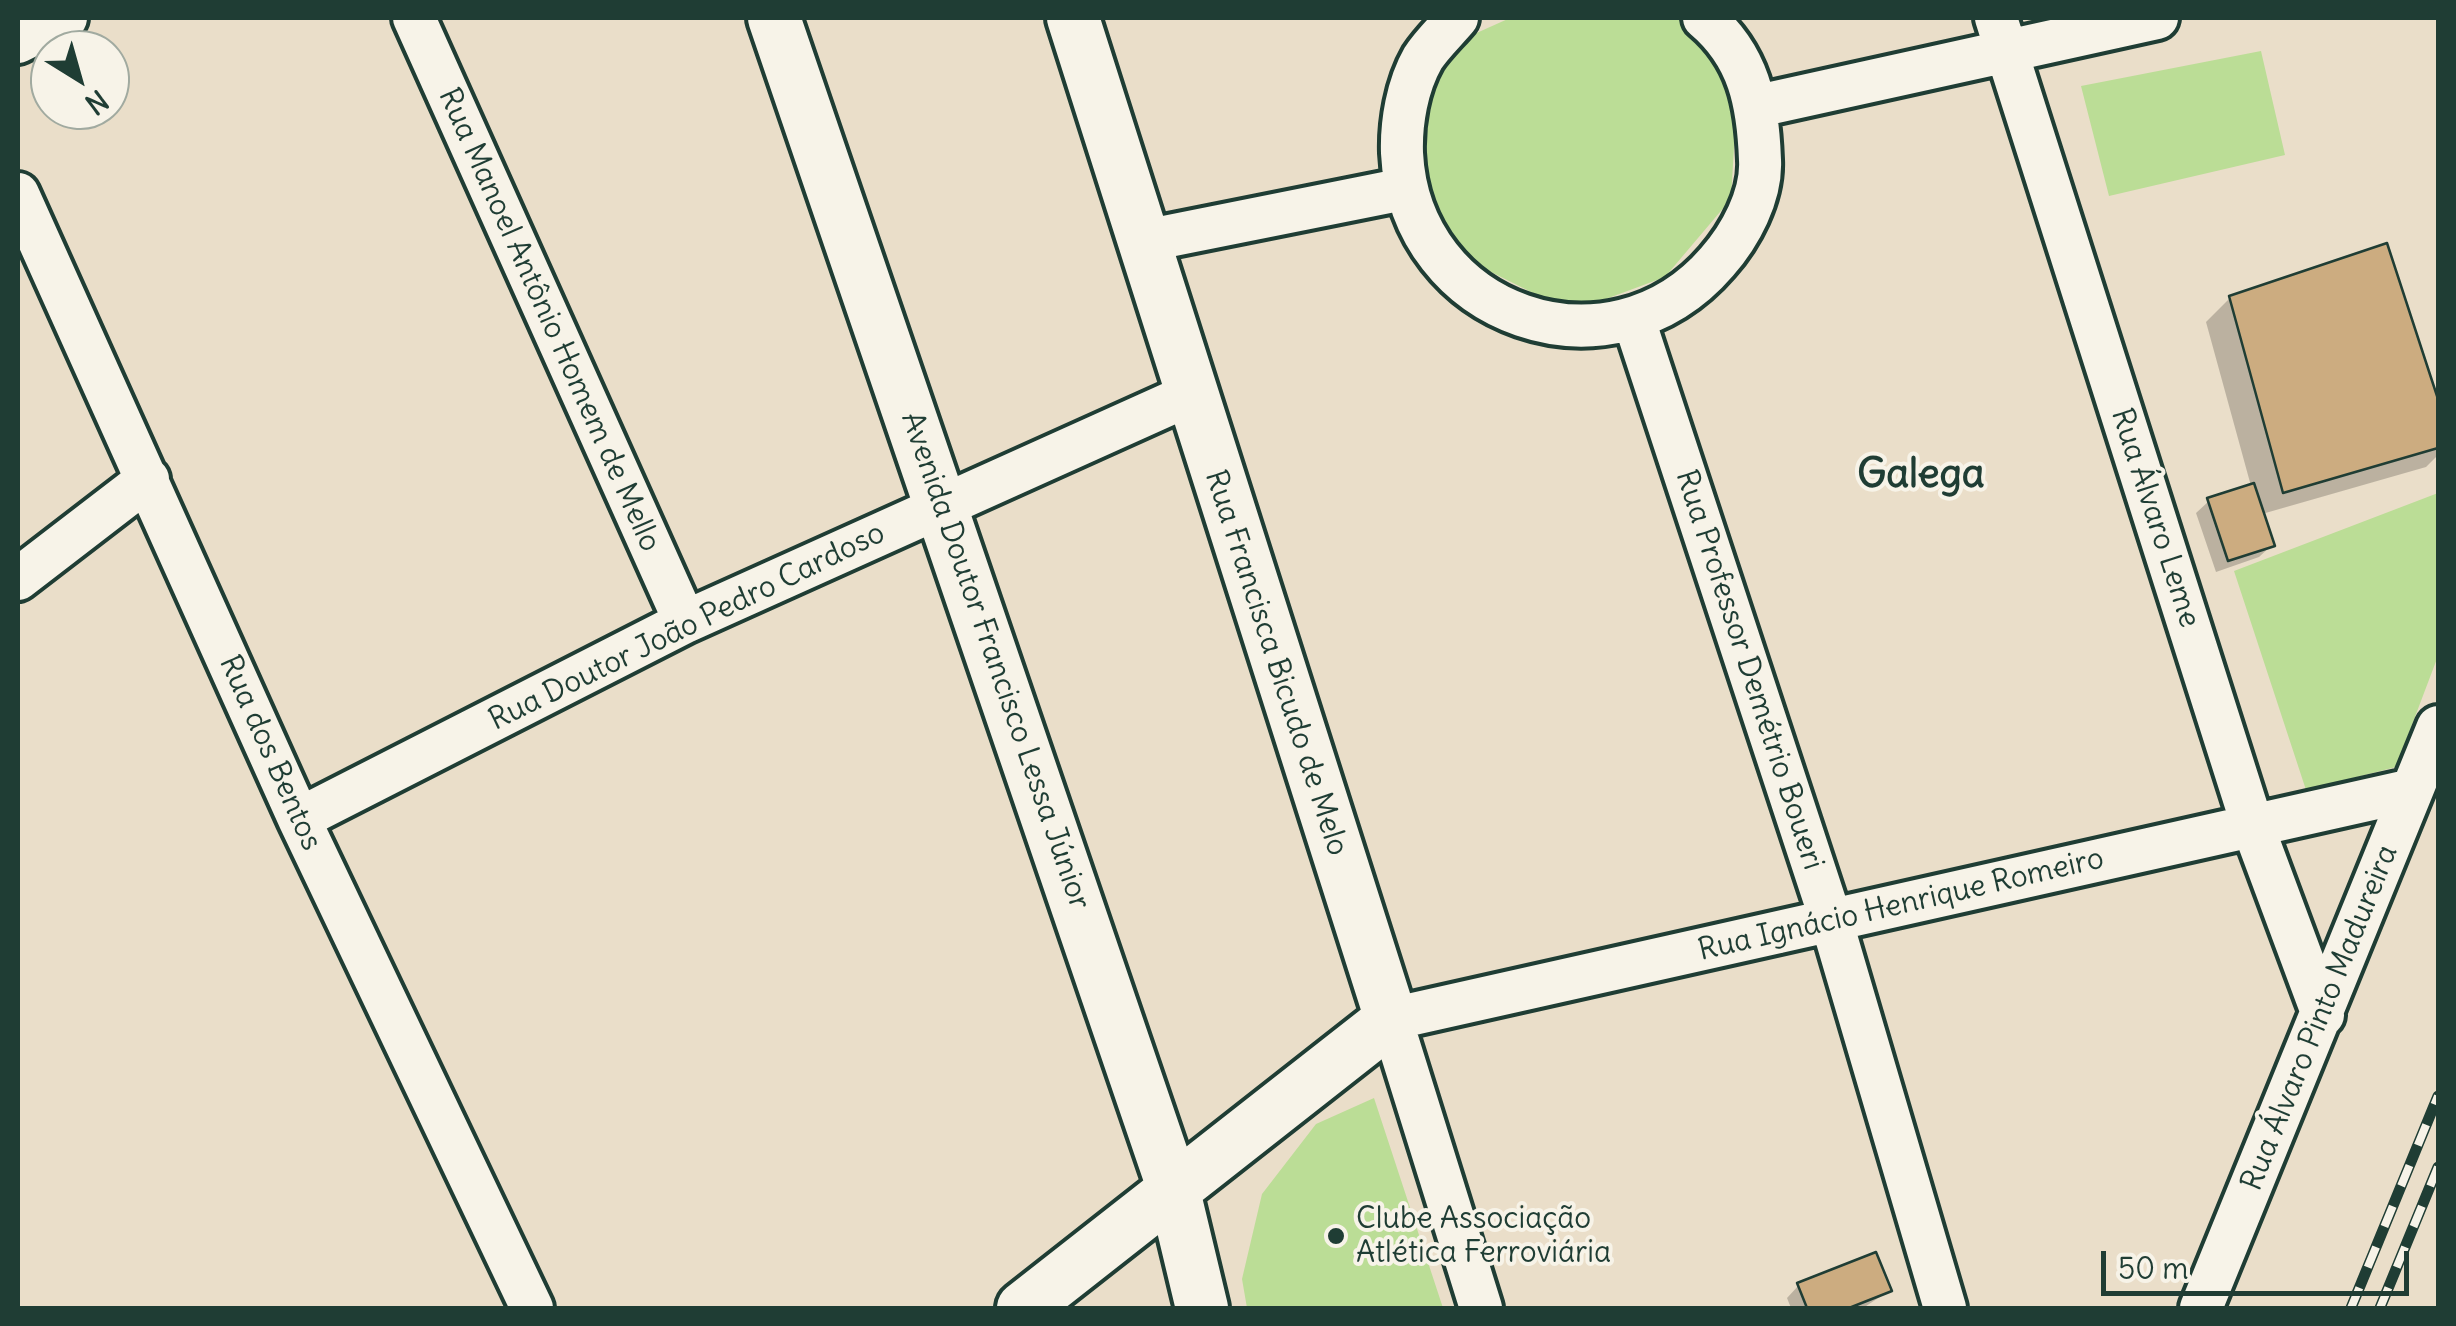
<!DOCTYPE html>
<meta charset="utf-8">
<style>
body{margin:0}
#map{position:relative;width:2456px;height:1326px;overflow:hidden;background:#eadec9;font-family:Delius,sans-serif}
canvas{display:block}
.frame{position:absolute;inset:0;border:20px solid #1f3d34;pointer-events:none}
.north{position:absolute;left:30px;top:30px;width:100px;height:100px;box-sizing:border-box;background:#f7f3e8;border:2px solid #a1aaa0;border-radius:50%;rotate:143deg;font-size:28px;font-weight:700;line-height:40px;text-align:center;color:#1f3d34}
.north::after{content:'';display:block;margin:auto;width:35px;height:45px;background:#1f3d34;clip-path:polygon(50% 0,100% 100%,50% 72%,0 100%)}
.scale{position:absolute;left:2101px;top:1251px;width:308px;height:45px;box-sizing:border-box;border:5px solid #1f3d34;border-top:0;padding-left:12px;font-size:30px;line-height:35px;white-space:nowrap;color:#1f3d34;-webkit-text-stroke:8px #f7f3e8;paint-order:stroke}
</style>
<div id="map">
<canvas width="2456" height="1326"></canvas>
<div class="frame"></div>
<div class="north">N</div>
<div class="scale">50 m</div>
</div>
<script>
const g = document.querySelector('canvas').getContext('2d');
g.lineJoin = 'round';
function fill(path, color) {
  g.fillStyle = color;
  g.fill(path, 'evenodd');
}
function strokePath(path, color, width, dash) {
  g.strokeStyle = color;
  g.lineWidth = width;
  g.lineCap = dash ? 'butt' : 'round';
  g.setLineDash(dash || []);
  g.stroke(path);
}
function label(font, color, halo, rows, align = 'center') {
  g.font = font + ' Delius,sans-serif';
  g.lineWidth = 8;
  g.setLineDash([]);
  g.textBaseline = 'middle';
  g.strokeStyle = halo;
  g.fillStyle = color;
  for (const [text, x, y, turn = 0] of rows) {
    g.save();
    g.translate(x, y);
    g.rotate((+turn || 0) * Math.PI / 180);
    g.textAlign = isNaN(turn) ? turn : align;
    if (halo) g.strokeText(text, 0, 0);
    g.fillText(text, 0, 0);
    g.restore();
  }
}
const green = new Path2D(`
 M1510,18H1679L1693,25L1737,96L1731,199L1665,277L1571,312L1443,248L1414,138L1452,44Z
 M2261,51L2285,155L2109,196L2081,86Z
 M2438,493V656L2396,767L2306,790L2234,571Z
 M1374,1098L1443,1308H1247L1242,1279L1262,1194L1316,1124Z`);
const shadow = new Path2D(`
 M2386,246L2438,407V455L2426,467L2262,514L2272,545L2259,557L2216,572L2196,513L2209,501L2251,486L2206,322L2230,298Z
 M1799,1285L1889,1291L1863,1308H1791L1787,1298Z`);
const building = new Path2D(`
 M2387,243L2438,399V448L2283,493L2229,296Z
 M2254,483L2275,546L2228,561L2207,498Z
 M1876,1252L1892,1291L1849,1308H1807L1797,1283Z`);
const minor = new Path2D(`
 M414,18L685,622
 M1457,18C1446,31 1432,44 1423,58C1407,86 1401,123 1402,153C1410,317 1610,386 1717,262C1740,236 1762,196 1760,160C1758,103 1749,56 1704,18
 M1996,18L2252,824L2323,1015
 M18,42L66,18
 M1758,106L2157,18
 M18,194L299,819L532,1308
 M1144,241L1404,189
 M1634,320L1832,923L1945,1308
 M18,579L148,479
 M299,819L685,622L1189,395
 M1481,1308L1391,1019L2412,790
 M2201,1308L2438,727`);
const tertiary = new Path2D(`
 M774,18L1173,1187L1202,1308
 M1023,1308L1391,1019L1073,18`);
const rail = new Path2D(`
 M2351,1308L2438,1096
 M2380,1308L2438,1167`);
const markers = [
 [1336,1236,10,"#1f3d34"]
];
const streetNames = [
 ["Rua Manoel Antônio Homem de Mello",549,320,66],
 ["Rua Álvaro Leme",2155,518,72],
 ["Rua Doutor João Pedro Cardoso",687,627,-26],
 ["Avenida Doutor Francisco Lessa Júnior",995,661,71],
 ["Rua Francisca Bicudo de Melo",1276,663,72],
 ["Rua Professor Demétrio Boueri",1749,670,72],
 ["Rua dos Bentos",270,753,66],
 ["Rua Ignácio Henrique Romeiro",1901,905,-13],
 ["Rua Álvaro Pinto Madureira",2320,1018,-68]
];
const poiNames = [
 ["Clube Associação",1356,1219],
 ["Atlética Ferroviária",1356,1253]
];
const districtNames = [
 ["Galega",1921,476]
];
fill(green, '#bbdd96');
fill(shadow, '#0003');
fill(building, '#ccac80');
strokePath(building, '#1f3d34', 2.5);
strokePath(minor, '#1f3d34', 50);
strokePath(tertiary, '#1f3d34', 60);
strokePath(minor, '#f7f3e8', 42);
strokePath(tertiary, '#f7f3e8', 52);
strokePath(rail, '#1f3d34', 11);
strokePath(rail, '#f7f3e8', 8, [22]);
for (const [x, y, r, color] of markers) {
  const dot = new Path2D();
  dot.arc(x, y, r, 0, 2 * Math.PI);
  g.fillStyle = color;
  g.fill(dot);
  strokePath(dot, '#f7f3e8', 4);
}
label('30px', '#1f3d34', '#f7f3e8', streetNames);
label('30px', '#1f3d34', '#f7f3e8', poiNames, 'left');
label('bold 40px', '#1f3d34', '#f7f3e8', districtNames);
</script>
